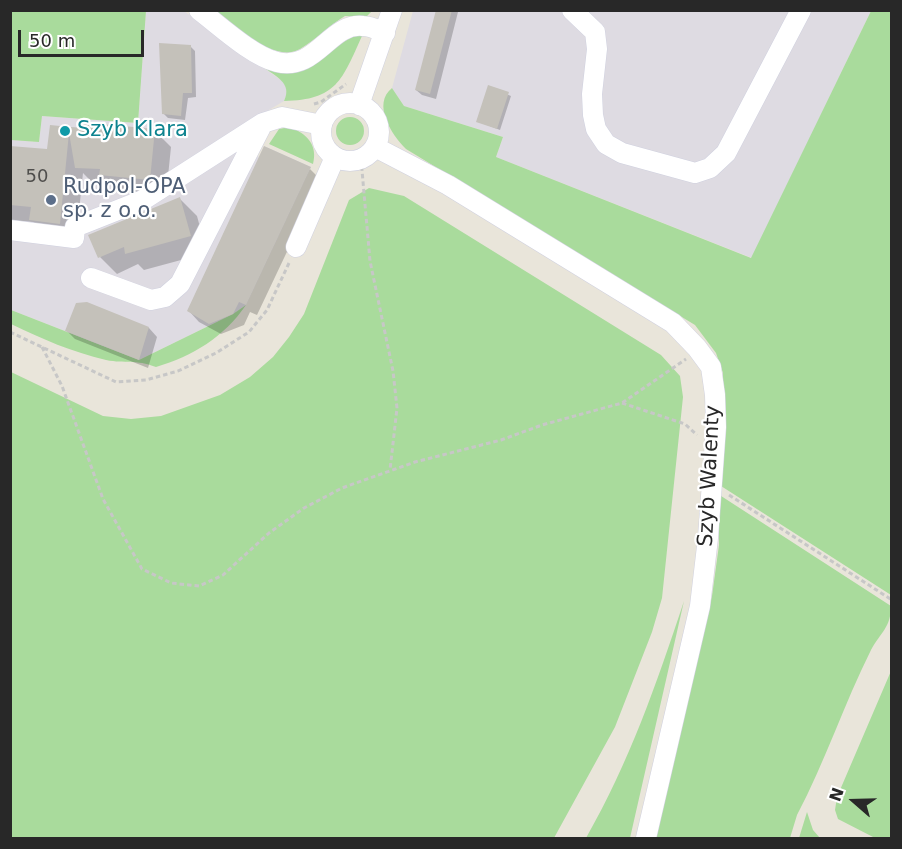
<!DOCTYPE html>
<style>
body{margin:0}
#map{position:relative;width:902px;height:849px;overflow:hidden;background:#e9e5da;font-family:"DejaVu Sans",sans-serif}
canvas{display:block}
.frame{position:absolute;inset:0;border:12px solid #282828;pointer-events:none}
.north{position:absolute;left:824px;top:771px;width:60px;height:60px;-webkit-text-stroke:4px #fff;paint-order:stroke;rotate:290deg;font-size:16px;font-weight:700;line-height:24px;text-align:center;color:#282828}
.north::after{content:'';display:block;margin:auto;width:21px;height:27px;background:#282828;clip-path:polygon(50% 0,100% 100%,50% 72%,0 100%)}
.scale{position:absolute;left:18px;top:30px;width:126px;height:27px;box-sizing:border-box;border:3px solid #282828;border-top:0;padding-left:8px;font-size:18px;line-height:21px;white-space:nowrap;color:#282828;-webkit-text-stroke:4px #fff;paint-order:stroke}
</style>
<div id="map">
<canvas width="902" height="849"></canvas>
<div class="frame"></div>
<div class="north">N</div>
<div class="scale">50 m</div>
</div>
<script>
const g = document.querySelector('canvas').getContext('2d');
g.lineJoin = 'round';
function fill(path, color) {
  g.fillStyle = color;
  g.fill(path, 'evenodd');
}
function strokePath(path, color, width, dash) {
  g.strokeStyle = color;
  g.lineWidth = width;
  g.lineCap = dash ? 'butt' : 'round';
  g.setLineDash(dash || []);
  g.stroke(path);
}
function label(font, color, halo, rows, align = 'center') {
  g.font = font + ' "DejaVu Sans",sans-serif';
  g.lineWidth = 4.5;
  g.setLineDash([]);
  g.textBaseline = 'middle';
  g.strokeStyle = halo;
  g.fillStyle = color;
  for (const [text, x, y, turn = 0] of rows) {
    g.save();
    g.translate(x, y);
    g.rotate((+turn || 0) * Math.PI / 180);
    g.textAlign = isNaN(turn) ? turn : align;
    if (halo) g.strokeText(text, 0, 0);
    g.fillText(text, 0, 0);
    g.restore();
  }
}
const industrial = new Path2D(`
 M146,11H184L285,83L287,93L284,101L257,117L239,148L259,157L264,146L311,167L246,305L233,314L139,360L11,310V140L39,142L42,116L138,123Z
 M413,11H871L752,258L496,157L503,137L404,106L392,88Z`);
const green = new Path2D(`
 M10,11H146L138,123L42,116L39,142L11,140Z
 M212,11H372L366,17L345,16C329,25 316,40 300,49C274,64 234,25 212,11Z
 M871,11H891V595L721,486L723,373L716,353L695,325L406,149C391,134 372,104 392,88L404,106L503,137L496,157L751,258Z
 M355,35L362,36C342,80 337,100 284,101C293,83 275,76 263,67L280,72H294Z
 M336 131a14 14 0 1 1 28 0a14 14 0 1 1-28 0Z
 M290,127C307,134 318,145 313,164L269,144L279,129Z
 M369,188L404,196L661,355L680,376L683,397L662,598L652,632L615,727L554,838H11V372L103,416L131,419L161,416L220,395L250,377L273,357L289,337L304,314L349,200Z
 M246,305C224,337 193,356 156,367C135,359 126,364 106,360C72,352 42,339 11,324V310L139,360L233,314Z
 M718,494L891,606C891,627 881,632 871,650C844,704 825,762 797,815L790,838H653L712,596L719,545Z
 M684,601L630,838H586C630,761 656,685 684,601Z
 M891,671V838H875L838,819L835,810L837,797Z
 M807,812L813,830L820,838H799Z`);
const shadow = new Path2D(`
 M437,10L458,12L436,99L422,95L416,90Z
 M190,46L195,51L196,97L188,98L185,120L168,118L163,113Z
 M489,87L511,96L500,130L477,121Z
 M51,127L154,130L171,147L166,196L117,191L111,185L94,184L83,173L76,240L47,237L33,222L10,220V147L48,151Z
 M310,169L321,180L257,315L250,312L244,325L221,334L199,322L189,311Z
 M180,199L197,216L207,253L144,270L138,264L117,274L100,257Z
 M149,328L157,337L148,368L75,339L66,330Z`);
const building = new Path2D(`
 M436,10H452L430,94L415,90Z
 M159,43L191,45L192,93H183L181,116L162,114Z
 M488,85L509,92L497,129L476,122Z
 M80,122L155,129L150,180L99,175L100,169L75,168L69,133L60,224L29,220L31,207L10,205V146L47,149L50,125L80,128Z
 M264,146L311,167L246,305L239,302L233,314L209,324L187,311Z
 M180,197L191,236L125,254L124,247L98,258L88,235Z
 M87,302L149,327L139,360L65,331L76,303Z`);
const path = new Path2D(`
 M314,104L321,102L346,84
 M361,159L370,261L393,371L397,408L390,470
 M10,332L116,382L146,380L178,371L216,353L249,332L267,310L289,263
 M42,347L62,386L103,499L142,569L171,583L199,586L223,575L269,533L304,508L342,488L415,462L501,440L542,425L622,403L686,359
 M622,403L685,424L697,435
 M729,495L892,600`);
const minor = new Path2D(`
 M199,10C220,26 252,56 277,62C316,72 330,22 363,26C371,26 378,30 385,33
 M572,10L595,32L597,49L592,94L593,115L596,129L606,144L622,153L695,173L710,168L726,153L801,10
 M321 132a29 29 0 1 1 58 0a29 29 0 1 1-58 0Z
 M359,105L392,10
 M375,147L448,185L673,323L697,348L711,367L715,395L716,427L708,538L700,606L646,838
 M10,230L74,238L75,227L143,200L263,123L282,117L322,125
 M296,247L335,157
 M91,278L151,300L165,297L180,284L263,123`);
const markers = [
 [65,131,6,"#0f9aa8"],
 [51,200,6,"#5c6f8a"]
];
const numberNames = [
 ["50",37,177]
];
const cultureNames = [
 ["Szyb Klara",77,131]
];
const serviceNames = [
 ["Rudpol-OPA",63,188],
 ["sp. z o.o.",63,212]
];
const streetNames = [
 ["Szyb Walenty",710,476,-87]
];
fill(industrial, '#dedbe2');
fill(green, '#a9db9c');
fill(shadow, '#0003');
fill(building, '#c4c1ba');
strokePath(minor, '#d0d1df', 21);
strokePath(path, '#c7c7c7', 3, [4.5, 3]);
strokePath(minor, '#fff', 20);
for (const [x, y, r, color] of markers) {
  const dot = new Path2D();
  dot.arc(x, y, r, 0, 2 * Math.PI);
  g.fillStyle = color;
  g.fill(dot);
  strokePath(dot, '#fff', 2);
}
label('18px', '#4f4e4c', null, numberNames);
label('21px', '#0d838f', '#fff', cultureNames, 'left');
label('21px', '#4e5e75', '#fff', serviceNames, 'left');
label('21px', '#282828', '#fff', streetNames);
</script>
